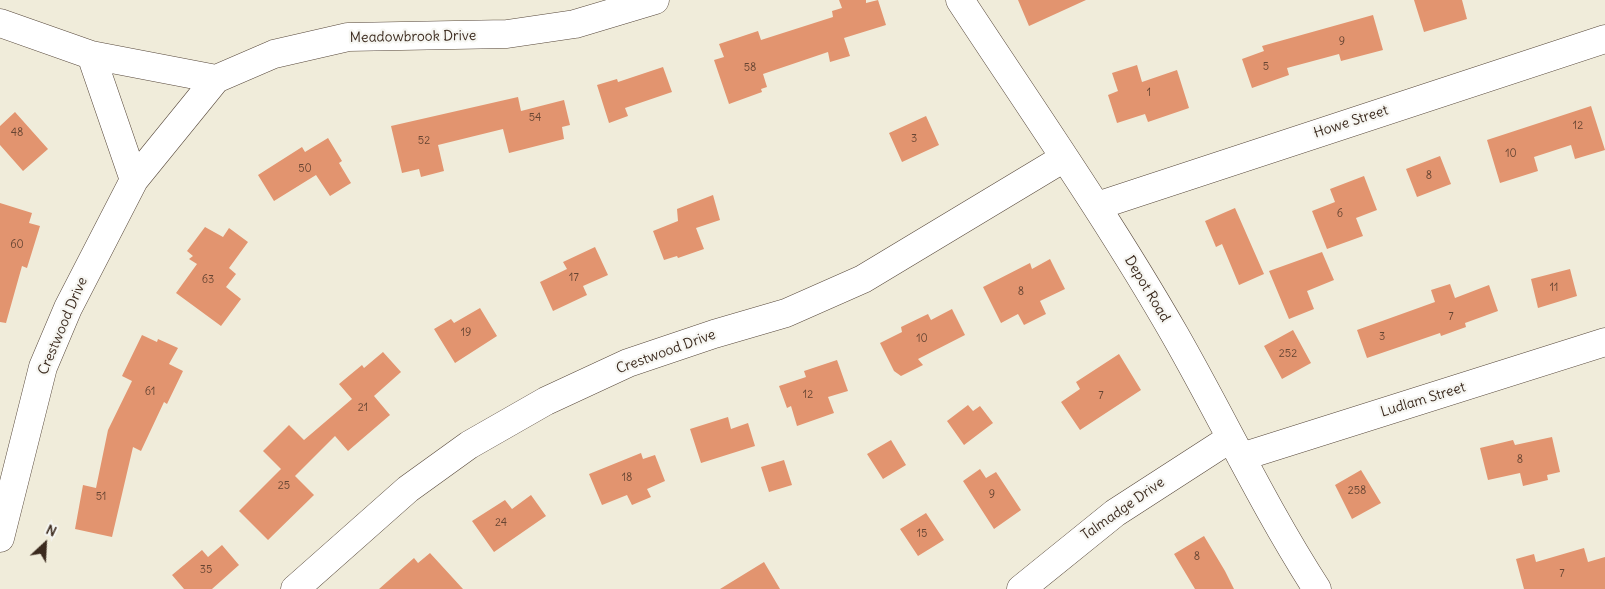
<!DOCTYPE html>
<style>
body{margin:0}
#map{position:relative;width:1605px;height:589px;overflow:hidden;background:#f0ecda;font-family:Delius,sans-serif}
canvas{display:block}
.north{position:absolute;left:20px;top:519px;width:50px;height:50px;-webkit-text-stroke:4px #f6f6f2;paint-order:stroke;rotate:25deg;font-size:14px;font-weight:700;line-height:20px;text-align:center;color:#3b2a1e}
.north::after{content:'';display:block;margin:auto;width:18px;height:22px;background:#3b2a1e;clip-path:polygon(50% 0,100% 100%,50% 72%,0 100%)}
</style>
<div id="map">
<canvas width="1605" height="589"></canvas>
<div class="north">N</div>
</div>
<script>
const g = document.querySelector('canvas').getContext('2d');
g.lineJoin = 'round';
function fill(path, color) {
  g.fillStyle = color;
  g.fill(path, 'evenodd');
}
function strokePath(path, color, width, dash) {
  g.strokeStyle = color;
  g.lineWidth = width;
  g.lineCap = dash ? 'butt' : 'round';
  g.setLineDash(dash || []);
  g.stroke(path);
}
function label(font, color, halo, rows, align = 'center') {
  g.font = font + ' Delius,sans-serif';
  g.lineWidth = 4.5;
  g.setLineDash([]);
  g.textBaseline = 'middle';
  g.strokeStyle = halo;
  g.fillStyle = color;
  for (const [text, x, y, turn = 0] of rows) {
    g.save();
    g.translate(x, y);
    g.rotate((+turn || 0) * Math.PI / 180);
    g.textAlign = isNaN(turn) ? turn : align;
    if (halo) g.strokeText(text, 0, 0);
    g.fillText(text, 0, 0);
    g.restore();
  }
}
const building = new Path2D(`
 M839,0H866V3L878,0L886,25L844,38L850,56L830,62L828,52L763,74L767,87L761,89L762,92L729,104L714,60L724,57L719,44L758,31L761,40L833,17L832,11L842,8Z
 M1018,0H1086L1029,26Z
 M1414,0H1462L1467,19L1424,32Z
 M1373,15L1383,50L1341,61L1339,54L1287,68L1289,75L1252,88L1242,59L1264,51L1262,46Z
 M1137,65L1142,82L1177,70L1189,108L1148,122L1145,114L1117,123L1108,95L1118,91L1112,73Z
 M663,67L672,92L625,108L628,116L609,123L597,85L617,79L618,82Z
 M518,97L521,111L564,100L570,125L562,127L564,139L509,153L503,129L438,145L444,171L421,177L419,169L402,173L391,126Z
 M1591,106L1605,150L1575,159L1571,145L1534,157L1538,171L1500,183L1487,140Z
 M15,112L48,149L23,171L0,145V126Z
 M926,116L939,145L902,162L889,133Z
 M328,138L342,161L339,163L351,183L330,196L316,175L274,201L258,175L302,147L305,152Z
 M1440,156L1451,184L1417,197L1406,169Z
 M1364,176L1377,210L1356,218L1363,236L1327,249L1312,211L1335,202L1330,189Z
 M713,195L720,220L696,228L704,249L678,258L677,256L664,260L653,231L678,221L677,209Z
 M0,203L32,213L29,223L40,226L27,268L22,266L6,323L0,322Z
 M1235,208L1264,274L1239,285L1222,244L1216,247L1205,221Z
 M205,227L223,237L229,228L248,242L229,268L236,274L226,287L241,299L221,326L176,293L197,264L189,259L193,256L187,251Z
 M595,247L608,275L583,286L587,295L553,311L540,282L567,269L563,262Z
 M1322,252L1334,280L1307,291L1314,309L1289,319L1269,271Z
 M1050,259L1065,289L1040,301L1046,314L1024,325L1018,314L1001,323L983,287L1030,263L1032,269Z
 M1570,269L1577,296L1538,308L1531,279Z
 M1450,284L1455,298L1489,285L1498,311L1465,323L1466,327L1441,336L1440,333L1367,358L1357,330L1435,302L1431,290Z
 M480,308L497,336L455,363L434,329L451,319L454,323Z
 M952,309L965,335L918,359L923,365L901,376L894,371L880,343L902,332L901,327L928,314L931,320Z
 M1293,330L1311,363L1282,379L1264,346Z
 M142,335L157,342L158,339L178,348L169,364L183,371L167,404L164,402L141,451L133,447L112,537L75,529L83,485L96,488L108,430L132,381L122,376Z
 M383,352L401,372L374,396L390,415L348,451L335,436L295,476L314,495L268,540L239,511L281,469L263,451L289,425L304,440L352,399L339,384L362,365L364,368Z
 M1119,354L1141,390L1080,430L1061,402L1080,389L1076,382Z
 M837,360L848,391L828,397L834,413L797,426L791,406L787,408L779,386L806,377L804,371Z
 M968,405L973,411L980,406L993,423L964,445L947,421Z
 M728,417L731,429L748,423L755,446L701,463L690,429Z
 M1552,437L1560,472L1547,475L1548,480L1523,486L1520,473L1488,480L1480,448L1513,440L1515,445Z
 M891,440L906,465L883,479L867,454Z
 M641,453L643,459L655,455L665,481L647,489L651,497L632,505L627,495L602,505L589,474Z
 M784,460L792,485L769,492L761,467Z
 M980,469L986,478L996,472L1021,510L994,529L963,481Z
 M1361,470L1381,503L1352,519L1335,485Z
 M531,495L546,516L494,552L472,521L505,500L512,509Z
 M926,513L944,540L918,556L900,529Z
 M1204,536L1225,571L1234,589H1195L1174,554Z
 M222,545L239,565L212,589H184L172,575L202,550L208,557Z
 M1584,548L1588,562L1605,557V589H1524L1516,559L1534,554L1536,562Z
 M430,553L463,589H379L414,558L418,563Z
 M764,562L780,589H720Z`);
const minor = new Path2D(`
 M960,0C1033,111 1109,220 1175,335C1223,419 1264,507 1317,589
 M0,23L91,55L216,79L274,54L348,37L507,34L575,24L655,0
 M134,180L216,79
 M1097,206L1605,39
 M1241,457L1605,342
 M0,538L43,367L68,308L134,180L91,55
 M295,589L408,489L469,445L546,401L628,363L714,334L786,313L863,279L1064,158
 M1021,589L1115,513L1231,438`);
const numberNames = [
 ["9",1342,42],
 ["5",1266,67],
 ["58",750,68],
 ["1",1149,93],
 ["54",535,118],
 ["12",1578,126],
 ["48",17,133],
 ["3",914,139],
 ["52",424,141],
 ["10",1511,154],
 ["50",305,169],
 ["8",1429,176],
 ["6",1340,214],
 ["60",17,245],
 ["17",574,278],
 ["63",208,280],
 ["11",1554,288],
 ["8",1021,292],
 ["7",1451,317],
 ["19",466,333],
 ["3",1382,337],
 ["10",922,339],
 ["252",1288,354],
 ["61",150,392],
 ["12",808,395],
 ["7",1101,396],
 ["21",363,408],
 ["8",1520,460],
 ["18",627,478],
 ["25",284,486],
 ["258",1357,491],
 ["9",992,495],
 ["51",101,497],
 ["24",501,523],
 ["15",922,534],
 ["8",1197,557],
 ["35",206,570],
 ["7",1562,574]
];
const streetNames = [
 ["Meadowbrook Drive",413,37,-1],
 ["Howe Street",1351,122,-18],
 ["Depot Road",1147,289,59],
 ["Crestwood Drive",63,326,-67],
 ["Crestwood Drive",666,352,-20],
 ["Ludlam Street",1423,400,-17],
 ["Talmadge Drive",1123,509,-35]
];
fill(building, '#e2946f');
strokePath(minor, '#56473a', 29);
strokePath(minor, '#fff', 28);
label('11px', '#654432', null, numberNames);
label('14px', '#3b2a1e', '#f6f6f2', streetNames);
</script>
